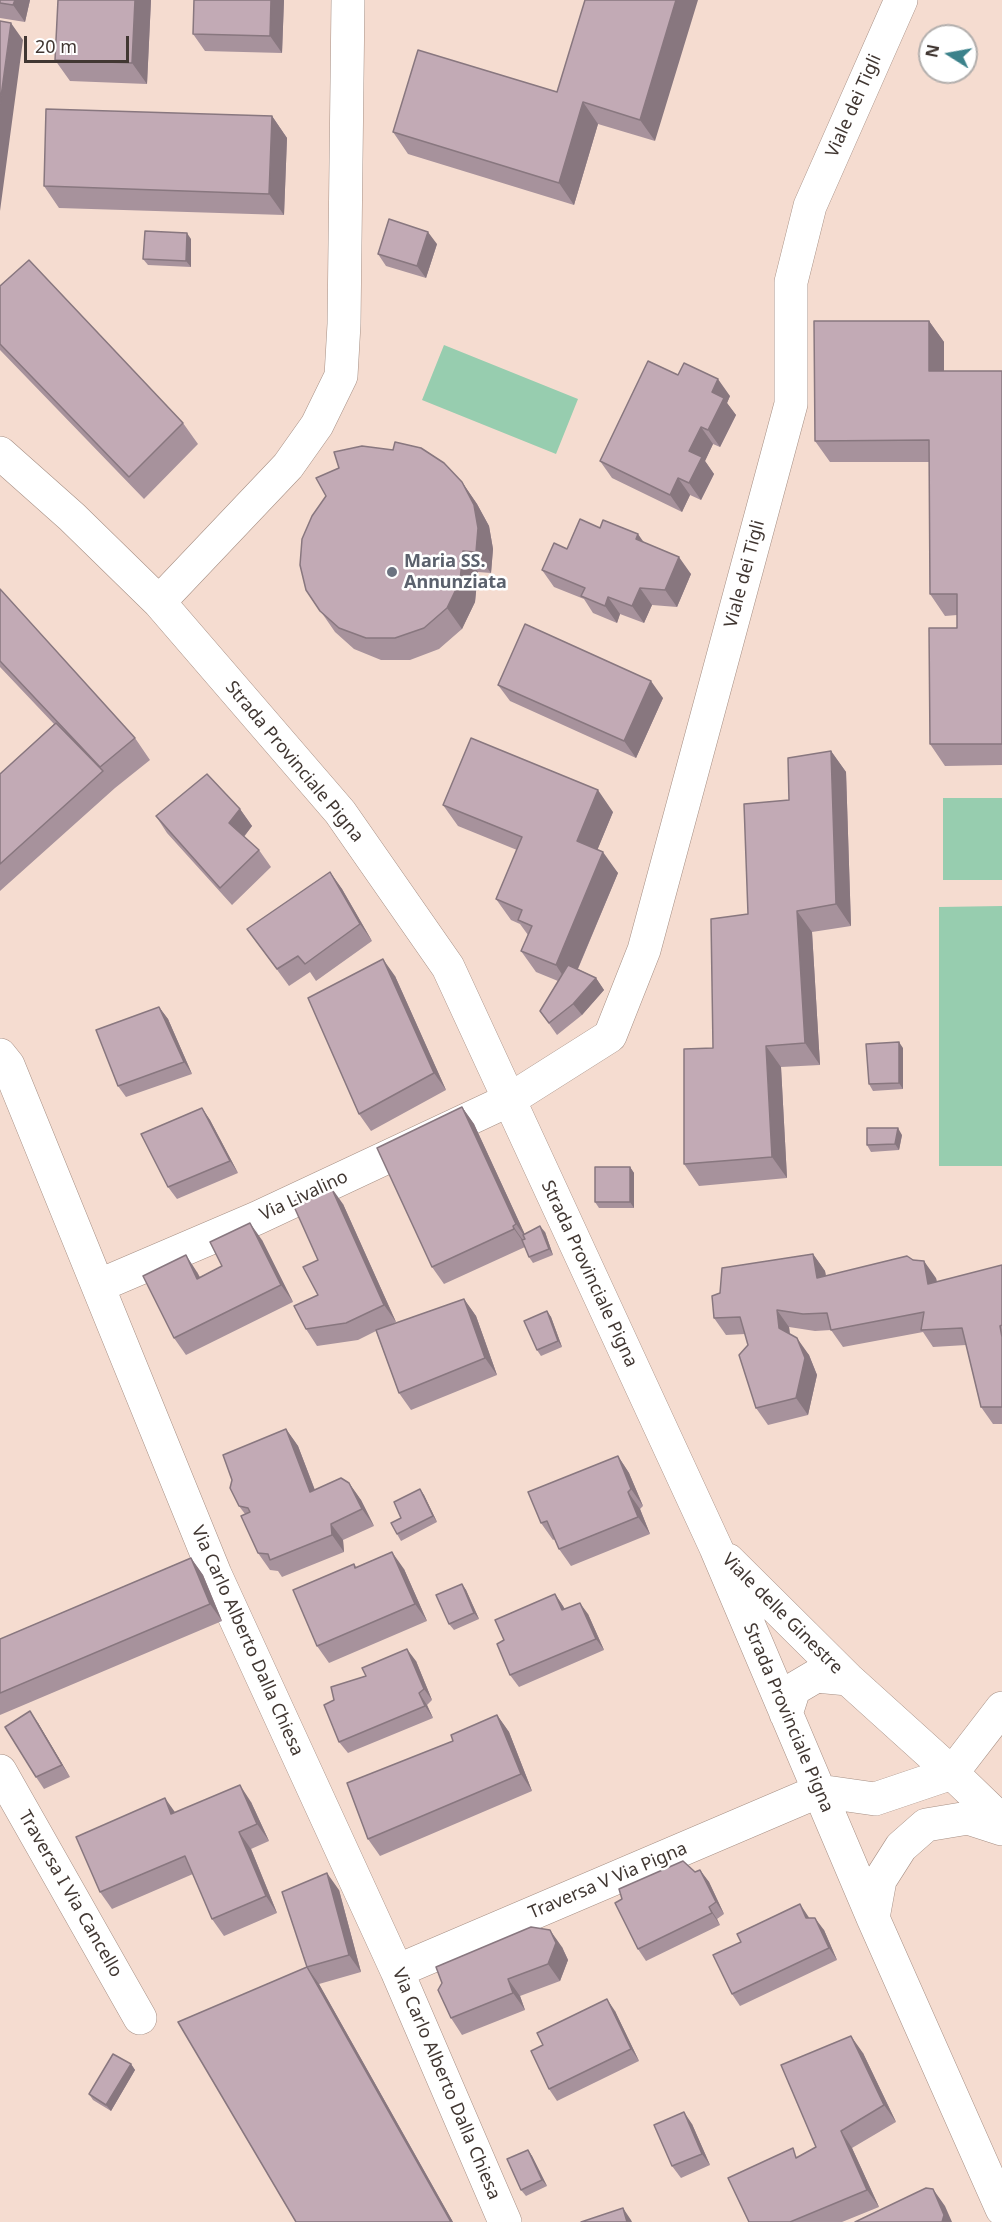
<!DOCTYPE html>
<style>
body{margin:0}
#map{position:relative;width:1002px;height:2222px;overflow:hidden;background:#f5dcd0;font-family:"Noto Sans",sans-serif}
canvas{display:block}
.north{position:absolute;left:918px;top:24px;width:60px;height:60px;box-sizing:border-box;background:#fff;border:2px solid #b3afad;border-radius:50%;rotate:281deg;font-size:16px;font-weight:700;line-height:24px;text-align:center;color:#413732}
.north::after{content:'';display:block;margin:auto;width:21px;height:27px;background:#3b828b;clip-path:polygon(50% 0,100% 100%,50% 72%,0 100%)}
.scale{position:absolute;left:24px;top:36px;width:105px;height:27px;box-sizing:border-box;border:3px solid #413732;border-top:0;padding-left:8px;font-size:18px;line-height:21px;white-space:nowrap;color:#413732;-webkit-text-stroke:4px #fff;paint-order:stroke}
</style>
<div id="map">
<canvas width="1002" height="2222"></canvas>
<div class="north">N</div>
<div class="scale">20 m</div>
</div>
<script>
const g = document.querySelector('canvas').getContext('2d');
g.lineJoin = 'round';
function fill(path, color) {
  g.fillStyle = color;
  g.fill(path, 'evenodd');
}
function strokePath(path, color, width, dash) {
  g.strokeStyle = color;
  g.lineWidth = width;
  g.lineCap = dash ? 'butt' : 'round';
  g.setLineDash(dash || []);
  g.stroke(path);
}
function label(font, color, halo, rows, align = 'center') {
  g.font = font + ' "Noto Sans",sans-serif';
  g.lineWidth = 5;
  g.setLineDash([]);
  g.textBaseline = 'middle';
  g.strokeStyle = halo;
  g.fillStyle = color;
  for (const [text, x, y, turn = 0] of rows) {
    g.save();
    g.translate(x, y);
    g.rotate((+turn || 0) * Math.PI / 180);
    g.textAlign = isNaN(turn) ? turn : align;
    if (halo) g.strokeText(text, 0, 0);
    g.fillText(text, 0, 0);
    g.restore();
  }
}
const green = new Path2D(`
 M444,345L578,399L556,454L422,400Z
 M943,798H1002V880H943Z
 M1002,906V1166H939V907Z`);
const minor = new Path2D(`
 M0,453L72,517L159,602L340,812L448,967L716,1548L873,1918L1002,2209
 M159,602L288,466L317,425L341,376L344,324L348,0
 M0,1055L8,1065L215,1574L397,1971L505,2222
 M98,1286L257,1218L509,1100L610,1036L644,950L791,404V282L810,206L901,0
 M728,1560L848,1679L952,1773L1002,1821
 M786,1714L794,1689L816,1676L848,1679
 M0,1771L140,2018
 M952,1773L1002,1708
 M819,1791L875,1799L952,1773
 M873,1918L880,1880L901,1847L926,1825L968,1818L1002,1829
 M397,1971L819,1791`);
const wall = new Path2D(`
 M0,0H30L25,22L0,18Z
 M58,0H151L147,84L70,81L55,60Z
 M194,0H284L282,53L205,51L193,34Z
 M585,0L655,141L598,124L574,205L408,154L393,132L557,92Z
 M272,116L287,138L284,215L59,208L44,186Z
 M191,239V267L148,265L143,259Z
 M437,244L426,278L386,266L378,254Z
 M0,286L183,423L198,444L144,499L0,350Z
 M929,321L944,342V371H1002V765L945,766L930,744L957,628V615L945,616L930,594L929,462H830L815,441Z
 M678,375L730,396L727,403L736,415L720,447L713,444L705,461L714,474L701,500L690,495L682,512L612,478L600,461Z
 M462,482L477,504L489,526L493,549L491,573L478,572L475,602L462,629L439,649L410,660H381L354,649L335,632L306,590L326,496Z
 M600,528L644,542L691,574L677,607L652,605L644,623L620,614L617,623L593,613L584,599L554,587L542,570L567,549Z
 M0,589L135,738L150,760L115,788L0,891V774L54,724L0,667Z
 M498,685L663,698L636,758L510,701Z
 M831,751L846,772L851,926L812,932L820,1065L781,1067L787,1178L699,1186L684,1164L713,1048L748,914L789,800Z
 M443,805L613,812L597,850L618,873L578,969L596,978L604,990L582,1015L557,1035L540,1011L558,981L536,972L521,951L528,935L520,924L511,920L496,899L517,850L458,826Z
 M240,809L252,826L244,837L259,850L271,867L232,905L167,833L156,816Z
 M330,872L342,889L372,941L316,981L310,972L289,986L259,945Z
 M395,976L446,1090L371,1131L359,1114Z
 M159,1007L168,1019L192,1074L126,1097L118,1086Z
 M903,1048V1089L873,1091L869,1084Z
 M462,1107L474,1124L525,1235L545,1232L553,1255L533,1263L529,1257L525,1247L444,1284L432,1267Z
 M202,1108L210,1120L238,1173L177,1199L168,1187Z
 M902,1135L899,1150L871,1152L867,1145Z
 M630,1167L634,1173V1208H599L595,1202Z
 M343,1204L396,1322L386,1327L464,1299L476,1316L497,1375L411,1410L399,1393L376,1331L358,1340L317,1346L306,1329L318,1295V1260Z
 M262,1240L293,1302L186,1355L174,1338L197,1272L200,1277L222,1266Z
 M813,1254L825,1271L826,1276L936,1278L937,1282L1002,1265V1424H993L981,1407L966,1345L933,1347L923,1332L843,1347L831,1330L815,1331L789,1327L790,1334L809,1355L817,1375L808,1415L768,1425L756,1408L748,1345L745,1334L726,1335L714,1318L720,1293Z
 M547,1311L551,1317L562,1347L541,1356L537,1350Z
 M286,1429L298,1446L315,1490L349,1483L361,1500L374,1526L343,1540L344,1552L282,1577L278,1571L270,1570L258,1553L245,1514L239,1506Z
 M618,1456L629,1473L643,1506L640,1509L650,1534L571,1566L559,1549L555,1539L553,1540L541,1523Z
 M420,1489L424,1495L437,1522L401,1541L397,1534Z
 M191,1558L203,1575L222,1621L0,1715V1639Z
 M354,1564L357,1568L404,1569L427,1621L329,1663L317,1646Z
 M462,1584L466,1590L479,1619L454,1630L449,1624Z
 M555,1594L565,1609L588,1614L604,1650L519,1687L510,1675L504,1640Z
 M416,1661L432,1700L427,1705L433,1718L348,1753L339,1742Z
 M497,1715L509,1732L532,1791L380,1856L368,1839L453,1741Z
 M38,1723L70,1777L44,1789L36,1777Z
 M251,1802L269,1841L251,1849L277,1913L224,1936L212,1919L193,1874L112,1909L100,1892L175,1813Z
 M700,1870L709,1882L724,1914L717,1919L720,1925L646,1961L638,1949L695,1872Z
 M339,1890L361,1972L319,1984L453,2222H296L307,1967Z
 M808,1916L809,1918L824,1930L837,1960L740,2006L732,1994Z
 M562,1947L568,1960L560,1981L520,1996L525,2010L462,2035L451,2018L438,1990Z
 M615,2011L639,2061L557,2101L549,2089Z
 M863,2053L896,2122L852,2148L879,2207L842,2222H749L799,2156L816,2147Z
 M131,2064L135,2070L111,2111L93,2100L89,2094Z
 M692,2124L710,2165L681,2178L672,2166Z
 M528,2150L532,2156L547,2186L526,2196L521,2190Z`);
const shadedWall = new Path2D(`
 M15,0H30L25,22L13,5Z
 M135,0H151L147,84L132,63Z
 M271,0H284L282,53L270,36Z
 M676,0H698L655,141L640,120Z
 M11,23L23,40L0,211V104Z
 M583,102L598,124L574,205L559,183Z
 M272,116L287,138L284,215L269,194Z
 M428,232L437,244L426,278L417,266Z
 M187,233L191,239V267L186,261Z
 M929,321L944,342V393L929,371Z
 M718,379L730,396L727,403L736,415L720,447L708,430L712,392Z
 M701,427L713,444L705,461L714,474L701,500L689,483V451Z
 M678,478L690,495L682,512L670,495Z
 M462,482L477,504L489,526L493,549L491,573L476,552Z
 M638,534L650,551L636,539Z
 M463,551L478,572L475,602L462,629L447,608Z
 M679,557L691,574L677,607L665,590Z
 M640,588L652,605L644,623L632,606Z
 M608,597L620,614L617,623L605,606Z
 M651,681L663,698L636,758L624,741Z
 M831,751L846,772L851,926L836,904Z
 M598,790L613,812L592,863L577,841Z
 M240,809L252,826L241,840L229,823Z
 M603,852L618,873L570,987L556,965Z
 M330,872L342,889L372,941L360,924Z
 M797,911L812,932L820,1065L805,1043Z
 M383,959L395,976L446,1090L434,1073Z
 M596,978L604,990L582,1015L573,1004Z
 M159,1007L168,1019L192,1074L184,1062Z
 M899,1042L903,1048V1089L899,1083Z
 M766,1046L781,1067L787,1178L772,1157Z
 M462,1107L474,1124L528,1241L516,1224Z
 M202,1108L210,1120L238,1173L230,1161Z
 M898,1128L902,1135L899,1150L895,1144Z
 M630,1167L634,1173V1208L630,1202Z
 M331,1187L343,1204L396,1322L384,1305Z
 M250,1223L262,1240L293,1302L281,1285Z
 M513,1226L525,1243L526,1246L514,1229Z
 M540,1226L545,1232L553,1255L549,1249Z
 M813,1254L825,1271L829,1295L817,1278Z
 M186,1255L197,1272L209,1296L197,1279Z
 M924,1261L936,1278L940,1301L928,1284Z
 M464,1299L476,1316L497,1375L485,1358Z
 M777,1310L789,1327L791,1345L779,1328Z
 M547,1311L551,1317L562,1347L558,1341Z
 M797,1338L809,1355L817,1375L808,1415L796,1398Z
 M286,1429L298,1446L322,1509L310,1492Z
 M618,1456L629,1473L643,1506L631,1489Z
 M349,1483L361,1500L374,1526L362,1509Z
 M420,1489L424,1495L437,1522L433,1516Z
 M628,1492L640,1509L650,1534L638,1517Z
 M331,1524L343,1540L344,1552L332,1535Z
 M392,1552L404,1569L427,1621L415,1604Z
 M191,1558L203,1575L222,1621L210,1604Z
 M462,1584L466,1590L479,1619L474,1613Z
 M555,1594L563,1606L571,1622L562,1610Z
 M580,1603L588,1614L604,1650L596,1639Z
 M407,1649L416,1661L432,1700L424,1689Z
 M419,1693L427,1705L433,1718L425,1706Z
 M30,1711L38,1723L70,1777L62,1765Z
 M497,1715L509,1732L532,1791L521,1774Z
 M240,1785L251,1802L269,1841L257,1824Z
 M165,1798L177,1815L171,1814Z
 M239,1832L251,1849L277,1913L266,1896Z
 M700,1870L709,1882L724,1914L716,1902Z
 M327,1873L339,1890L361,1972L349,1955Z
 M800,1904L808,1916L814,1930L806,1918Z
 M709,1907L717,1919L720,1925L712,1913Z
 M815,1918L824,1930L837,1960L829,1948Z
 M550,1930L562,1947L568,1960L560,1981L548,1964Z
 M307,1967L319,1984L453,2222H451Z
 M508,1979L520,1996L525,2010L513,1993Z
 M607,1999L615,2011L639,2061L631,2049Z
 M851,2036L863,2053L896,2122L884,2105Z
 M131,2064L135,2070L111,2111L106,2105Z
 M684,2112L692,2124L710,2165L702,2154Z
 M841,2131L852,2148L879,2207L867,2190Z
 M528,2150L532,2156L547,2186L542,2180Z
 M933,2189L945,2206L952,2222H942Z
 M623,2208L631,2220L632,2222H627Z`);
const building = new Path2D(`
 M0,0H15L13,5L0,3Z
 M58,0H135L132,63L55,60Z
 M194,0H271L270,36L193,34Z
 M585,0H676L640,120L583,102L559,183L393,132L418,50L557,92Z
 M0,21L11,23L0,104Z
 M46,109L272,116L269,194L44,186Z
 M389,219L428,232L417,266L378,254Z
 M145,231L187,233L186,261L143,259Z
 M29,260L183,423L129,477L0,344V286Z
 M814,321H929V371H1002V744H930L929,628H957V594H930L929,440L815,441Z
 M648,361L678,375L684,363L718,379L712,392L724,398L708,430L701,427L689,451L702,457L689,483L678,478L670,495L600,461Z
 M395,442L421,448L444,463L462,482L474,505L478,528L476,552L463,551L460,581L447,608L424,628L395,638H366L339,628L320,611L306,590L300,565L302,539L312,516L326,496L316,478L339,468L334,452L362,446L393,450Z
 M580,519L600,528L603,520L638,534L636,539L679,557L665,590L640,588L632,606L608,597L605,606L581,596L585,588L542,570L554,543L567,549Z
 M0,589L135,738L100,767L0,661Z
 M525,624L651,681L624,741L498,685Z
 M56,723L103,771L0,864V774Z
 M471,738L598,790L577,841L603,852L556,965L521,951L532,926L518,920L522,910L496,899L522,837L443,805Z
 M831,751L836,904L797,911L805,1043L766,1046L772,1157L684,1164V1049L713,1048L711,919L748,914L744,804L789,800L788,758Z
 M207,774L240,809L229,823L259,850L220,888L156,816Z
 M330,872L360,924L305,964L298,956L277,969L247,929Z
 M383,959L434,1073L359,1114L308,998Z
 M568,965L596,978L573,1004L549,1023L540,1011Z
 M159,1007L184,1062L118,1086L96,1030Z
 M899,1042V1083L869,1084L866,1044Z
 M462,1107L516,1224L513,1226L514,1229L432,1267L377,1148Z
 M202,1108L230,1161L168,1187L141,1134Z
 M867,1128H898L895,1144L867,1145Z
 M595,1167H630V1202H595Z
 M331,1187L384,1305L346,1323L306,1329L294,1306L318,1295L303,1267L318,1260L292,1202Z
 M250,1223L281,1285L174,1338L143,1276L186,1255L197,1279L222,1266L210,1242Z
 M540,1226L549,1249L529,1257L522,1240L525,1239L523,1235Z
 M813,1254L817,1278L907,1256L913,1260L924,1261L928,1284L1002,1265V1325L1000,1326L1002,1337V1407H981L962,1328L921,1330L924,1312L831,1330L827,1313L803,1314L777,1310L779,1328L797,1338L805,1358L796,1398L756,1408L739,1355L748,1345L740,1317L714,1318L712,1296L720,1293L722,1268Z
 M464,1299L485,1358L399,1393L376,1330Z
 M547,1311L558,1341L537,1350L524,1321Z
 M286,1429L310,1492L341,1478L349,1483L362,1509L331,1524L332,1535L270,1560L268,1554L258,1553L241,1516L250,1512L248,1508L239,1506L230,1488L232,1480L223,1455Z
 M618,1456L631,1489L628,1492L638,1517L559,1549L547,1521L541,1523L528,1492Z
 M420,1489L433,1516L397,1534L391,1523L401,1518L394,1502Z
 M392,1552L415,1604L317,1646L293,1590L354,1564L355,1568Z
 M191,1558L210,1604L0,1693V1639Z
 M462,1584L474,1613L449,1624L436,1595Z
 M555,1594L562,1610L580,1603L596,1639L510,1675L497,1644L504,1640L495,1620Z
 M407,1649L424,1689L419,1693L425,1706L339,1742L324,1705L334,1700L331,1687L366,1676L362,1668Z
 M30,1711L62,1765L36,1777L5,1727Z
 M497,1715L521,1774L368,1839L347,1783L453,1741L451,1735Z
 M240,1785L257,1824L239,1832L266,1896L212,1919L185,1856L100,1892L76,1837L165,1798L171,1814Z
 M683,1861L695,1872L700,1870L716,1902L709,1907L712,1913L638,1949L615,1903L622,1899L619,1889Z
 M327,1873L349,1955L307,1967L282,1892Z
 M800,1904L806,1918H815L829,1948L732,1994L713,1955L741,1942L737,1934Z
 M531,1927L550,1930L556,1943L548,1964L508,1979L513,1993L451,2018L438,1990L442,1983L436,1967Z
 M307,1967L451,2222H296L178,2022Z
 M607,1999L631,2049L549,2089L531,2051L543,2045L537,2033Z
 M851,2036L884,2105L841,2131L867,2190L790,2222H749L728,2178L793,2148L796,2158L816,2147L781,2065Z
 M113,2054L131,2064L106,2105L89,2094Z
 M684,2112L702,2154L672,2166L654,2125Z
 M528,2150L542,2180L521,2190L507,2159Z
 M926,2188L933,2189L944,2215L942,2222H855Z
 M623,2208L627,2222H581Z`);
const markers = [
 [392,572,6,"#6b7280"]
];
const streetNames = [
 ["Viale dei Tigli",854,106,-66],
 ["Viale dei Tigli",745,574,-75],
 ["Strada Provinciale Pigna",294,762,50],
 ["Via Livalino",304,1196,-25],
 ["Strada Provinciale Pigna",589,1274,65],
 ["Viale delle Ginestre",782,1614,45],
 ["Via Carlo Alberto Dalla Chiesa",247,1641,66],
 ["Strada Provinciale Pigna",788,1718,67],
 ["Traversa V Via Pigna",608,1881,-23],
 ["Traversa I Via Cancello",70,1894,60],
 ["Via Carlo Alberto Dalla Chiesa",446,2084,67]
];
const worshipNames = [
 ["Maria SS.",404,562],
 ["Annunziata",404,583]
];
fill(green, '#97cdaf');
strokePath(minor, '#a68f84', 34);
strokePath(minor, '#fff', 33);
fill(wall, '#a7929c');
fill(shadedWall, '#88777f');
fill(building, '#c2aab5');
strokePath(building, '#88777f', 1.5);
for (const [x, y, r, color] of markers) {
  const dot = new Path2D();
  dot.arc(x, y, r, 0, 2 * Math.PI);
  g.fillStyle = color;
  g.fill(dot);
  strokePath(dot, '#fff', 2);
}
label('18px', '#413732', '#fff', streetNames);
label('bold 18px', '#5b616d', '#fff', worshipNames, 'left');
</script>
